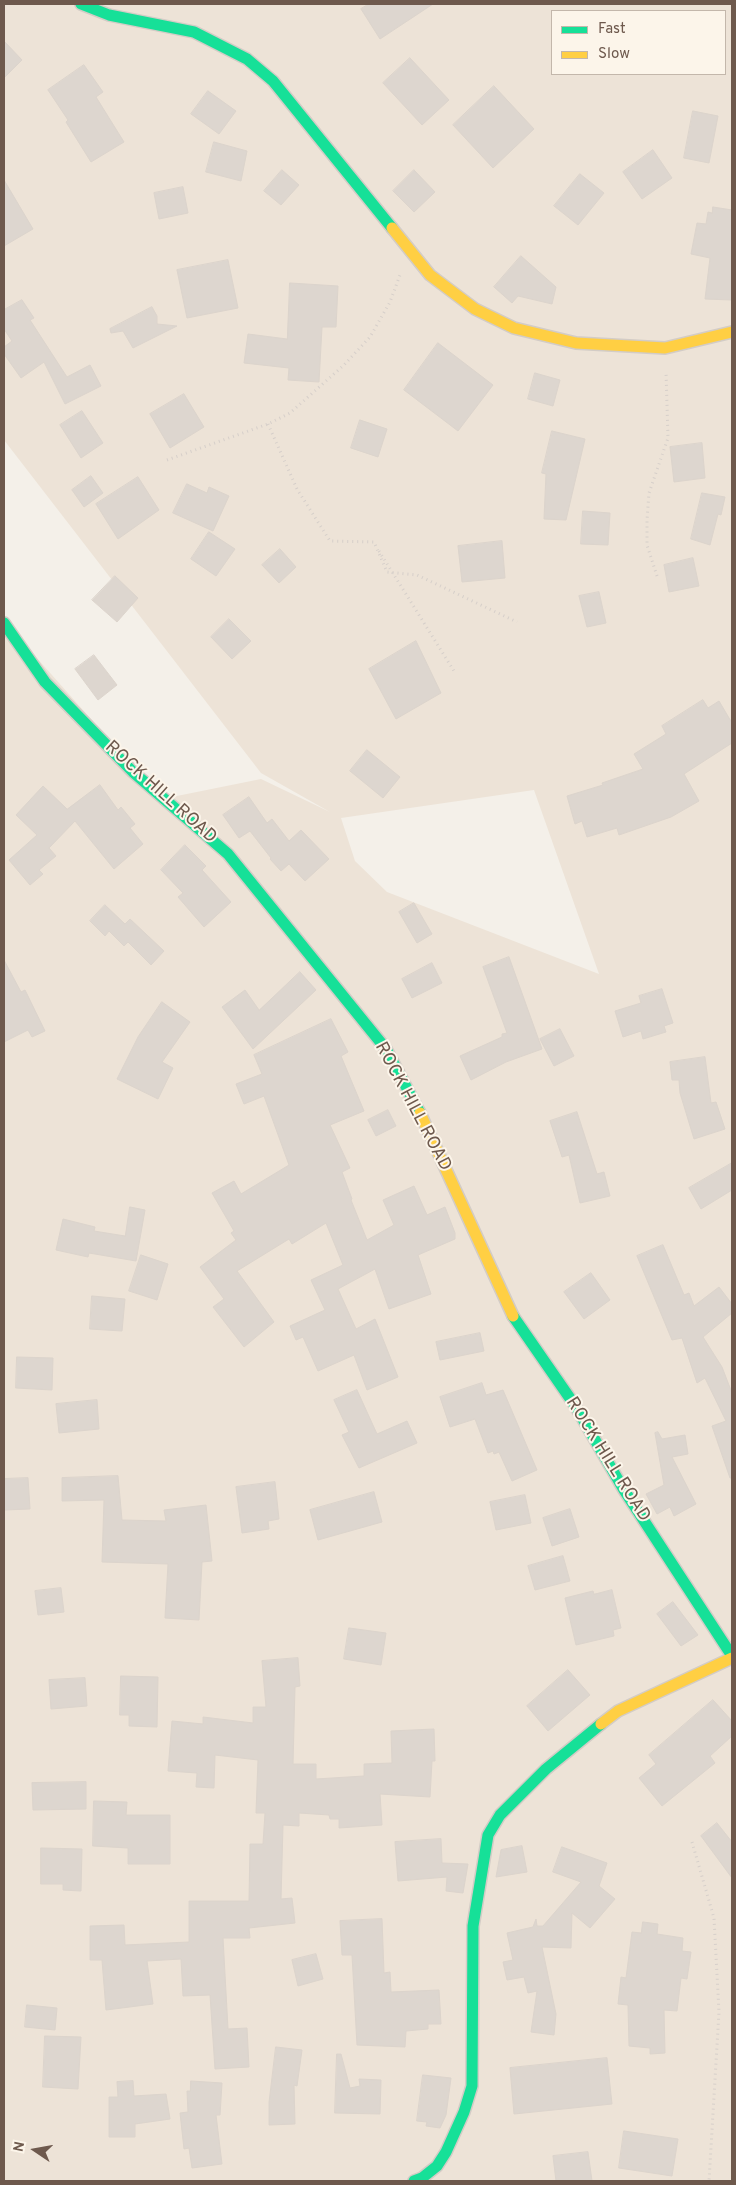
<!DOCTYPE html>
<style>
body{margin:0}
#map{position:relative;width:736px;height:2185px;overflow:hidden;background:#f4f0e9;font-family:Overpass,sans-serif}
canvas{display:block}
.frame{position:absolute;inset:0;border:5px solid #6e594d;pointer-events:none}
.legend{position:absolute;left:551px;top:10px;width:175px;height:65px;box-sizing:border-box;background:#fcf5ea;border:1px solid #c3b7ab;margin:0;padding:6px 9px;list-style:none;font-size:15px;color:#6e594d}
.legend li{display:flex;align-items:center;gap:10px;height:25px}
.legend b{width:25px;border:1px solid #c3b7ab}
.north{position:absolute;left:10px;top:2125px;width:50px;height:50px;-webkit-text-stroke:4px #fcf5ea;paint-order:stroke;rotate:282deg;font-size:14px;font-weight:700;line-height:20px;text-align:center;color:#6e594d}
.north::after{content:'';display:block;margin:auto;width:18px;height:22px;background:#6e594d;clip-path:polygon(50% 0,100% 100%,50% 72%,0 100%)}
</style>
<div id="map">
<canvas width="736" height="2185"></canvas>
<div class="frame"></div>
<ul class="legend">
<li><b style="height:6px;background:#16e098"></b>Fast</li>
<li><b style="height:6px;background:#ffcf43"></b>Slow</li>
</ul>
<div class="north">N</div>
</div>
<script>
const g = document.querySelector('canvas').getContext('2d');
g.lineJoin = 'round';
function fill(path, color) {
  g.fillStyle = color;
  g.fill(path, 'evenodd');
}
function strokePath(path, color, width, dash) {
  g.strokeStyle = color;
  g.lineWidth = width;
  g.lineCap = dash ? 'butt' : 'round';
  g.setLineDash(dash || []);
  g.stroke(path);
}
function label(font, color, halo, rows, align = 'center') {
  g.font = font + ' Overpass,sans-serif';
  g.lineWidth = 4;
  g.setLineDash([]);
  g.textBaseline = 'middle';
  g.strokeStyle = halo;
  g.fillStyle = color;
  for (const [text, x, y, turn = 0] of rows) {
    g.save();
    g.translate(x, y);
    g.rotate((+turn || 0) * Math.PI / 180);
    g.textAlign = isNaN(turn) ? turn : align;
    if (halo) g.strokeText(text, 0, 0);
    g.fillText(text, 0, 0);
    g.restore();
  }
}
const residential = new Path2D(`
 M4,4H732V2181H4V621L162,799L261,779L330,812L261,773L4,440ZM552,11H725V74H552ZM534,790L599,974L387,892L355,861L341,818Z`);
const building = new Path2D(`
 M369,4H433L380,39L361,9Z
 M4,41L22,60L4,78Z
 M410,58L449,100L422,125L383,83Z
 M84,65L103,92L96,97L124,142L91,162L66,122L68,120L48,90Z
 M494,86L534,129L493,168L453,125Z
 M208,91L236,111L219,134L191,114Z
 M693,111L718,116L709,163L684,158Z
 M214,142L247,151L241,181L206,172Z
 M653,150L672,178L642,199L623,172Z
 M282,170L299,185L281,205L264,191Z
 M414,170L435,192L414,212L393,191Z
 M580,174L604,193L578,225L554,206Z
 M4,180L33,229L4,246Z
 M183,187L188,213L159,219L154,193Z
 M713,207L732,210V300L705,299L710,258L691,254L697,223L706,224L708,212L712,213Z
 M521,256L556,287L552,304L518,296L512,303L494,287Z
 M228,260L238,308L187,318L177,270Z
 M290,283L338,286L336,327H322L319,382L288,380L289,368L244,363L248,334L287,339Z
 M22,300L34,318L30,320L67,377L90,365L101,386L65,404L44,362L21,378L4,354V347L12,341L4,329V310Z
 M152,307L157,316V324L177,326L133,348L123,331L111,333L110,329Z
 M438,343L493,385L458,431L404,390Z
 M535,373L560,380L553,406L528,399Z
 M184,394L204,427L170,448L150,414Z
 M82,411L103,443L81,458L60,425Z
 M360,420L387,429L378,457L351,448Z
 M552,431L585,439L566,520L544,519L546,474L542,473Z
 M702,443L705,478L674,482L670,447Z
 M91,476L103,493L84,507L72,490Z
 M138,477L159,510L118,539L96,504Z
 M187,484L207,493L209,487L229,496L213,531L173,513Z
 M702,493L725,497L721,515L718,514L710,545L691,539Z
 M583,511L610,513L608,545L581,544Z
 M209,532L235,549L216,576L191,559Z
 M502,541L505,578L462,582L458,546Z
 M280,549L296,567L279,583L262,565Z
 M693,558L699,586L669,592L664,565Z
 M115,576L138,598L117,622L92,600Z
 M599,592L606,623L587,627L579,596Z
 M229,619L251,641L232,659L211,637Z
 M416,641L441,693L396,719L369,669Z
 M94,655L117,685L98,700L75,669Z
 M703,700L708,708L719,701L732,723V743L684,774L699,801L671,817L619,835L617,828L587,837L582,821L575,824L567,796L603,785L602,783L643,769L634,754L666,734L662,726Z
 M367,750L400,777L383,798L350,771Z
 M100,785L118,810L121,807L135,824L130,828L143,844L114,869L75,821L49,848L56,856L39,870L43,874L30,885L9,860L37,835L16,815L43,786L67,809Z
 M249,797L267,823L272,819L289,841L301,830L329,859L305,881L289,864L281,871L270,859L271,858L250,831L239,838L223,815Z
 M185,845L206,866L202,870L231,902L204,927L178,897L183,893L161,870Z
 M414,903L432,934L417,943L399,912Z
 M105,905L125,924L130,919L164,951L151,965L128,942L124,946L109,931L105,936L90,921Z
 M509,957L542,1049L506,1062L471,1080L460,1056L502,1037V1034L507,1033L483,967Z
 M4,960L21,992L25,990L45,1031L32,1037L28,1030L4,1042Z
 M432,963L442,983L412,998L402,979Z
 M300,972L316,990L253,1049L222,1007L245,990L259,1010Z
 M662,989L673,1023L664,1026L666,1032L643,1039L641,1031L623,1037L615,1011L641,1003L639,996Z
 M162,1002L190,1022L162,1062L173,1068L158,1099L117,1079L138,1037Z
 M331,1019L348,1052L341,1056L364,1111L330,1125L350,1168L342,1172L352,1199L351,1200L367,1240L394,1225L383,1200L414,1186L427,1215L445,1207L455,1233V1239L418,1255L431,1294L389,1309L375,1269L338,1289L356,1329L375,1319L398,1377L367,1390L354,1355L318,1371L303,1337L296,1340L290,1326L325,1310L311,1280L343,1265L326,1223L292,1244L289,1239L237,1271L274,1322L244,1347L213,1307L224,1299L200,1267L236,1240L231,1233L234,1231L212,1193L234,1181L241,1194L289,1165L264,1096L244,1104L236,1084L262,1074L254,1055Z
 M560,1029L574,1056L554,1066L540,1039Z
 M705,1057L711,1103L716,1102L725,1129L694,1139L680,1093L679,1080H672L670,1062Z
 M388,1110L396,1126L376,1136L368,1120Z
 M577,1112L597,1174L604,1172L610,1196L580,1203L569,1155L562,1157L550,1121Z
 M732,1163V1190L701,1209L689,1188Z
 M130,1207L145,1210L136,1261L89,1253L88,1257L56,1250L63,1219L95,1227L94,1231L125,1236Z
 M663,1245L684,1295L689,1293L694,1306L719,1287L732,1304V1313L703,1337L722,1367L732,1393V1478H730L712,1426L726,1421L705,1378L697,1383L682,1338L672,1340L637,1256Z
 M141,1255L168,1264L157,1300L129,1291Z
 M591,1273L610,1300L584,1319L564,1292Z
 M92,1296L125,1299L122,1331L90,1329Z
 M480,1333L484,1351L440,1360L436,1342Z
 M17,1357L53,1358L52,1390L16,1388Z
 M482,1383L486,1395L503,1390L537,1470L512,1481L499,1452L494,1454L493,1451L488,1453L475,1419L450,1427L440,1397Z
 M357,1390L377,1434L407,1421L417,1443L359,1468L342,1435L349,1432L334,1400Z
 M97,1400L99,1429L59,1433L56,1404Z
 M658,1432L662,1439L685,1435L688,1454L672,1457L696,1504L674,1516L670,1507L657,1514L646,1494L664,1485L655,1433Z
 M118,1476L122,1520L166,1521L164,1510L206,1505L212,1561L202,1562L199,1620L165,1618L168,1564L102,1562L104,1500L62,1501V1478Z
 M28,1478L30,1509L4,1510V1479Z
 M275,1482L279,1519L268,1521L269,1529L242,1533L236,1487Z
 M374,1492L382,1522L318,1540L310,1510Z
 M525,1495L531,1523L496,1530L490,1502Z
 M570,1509L579,1537L552,1546L543,1518Z
 M563,1556L570,1581L535,1590L528,1566Z
 M61,1588L64,1612L38,1615L35,1591Z
 M612,1590L621,1628L613,1630L614,1636L576,1645L565,1598L593,1591L594,1594Z
 M673,1602L698,1635L681,1646L657,1614Z
 M349,1628L386,1633L381,1665L344,1659Z
 M298,1658L300,1686L295,1687L293,1764H316V1779L364,1776V1764L392,1763L391,1731L434,1729L435,1761H432L430,1797L380,1794L382,1825L339,1828V1819H330L329,1815L299,1813V1826L283,1825L281,1899L292,1898L295,1923L249,1928L250,1938H223L228,2029L247,2028L249,2067L215,2069L210,1995L183,1996L181,1959L147,1961L153,2004L106,2010L102,1960H90V1926L124,1925L125,1945L189,1942V1901H249L250,1844H263L265,1813H256L258,1760L215,1755L214,1788L196,1787L197,1773L168,1771L172,1721L203,1724V1717L253,1723V1707H266L262,1661Z
 M568,1670L590,1695L548,1731L527,1706Z
 M121,1676L158,1677L157,1727L129,1726V1715H120Z
 M85,1678L87,1706L51,1709L49,1680Z
 M713,1700L732,1721V1736L710,1756L715,1763L662,1806L639,1778L656,1764L649,1755Z
 M86,1782V1809L33,1810L32,1783Z
 M94,1801L127,1802L126,1815H170V1864H128V1848L93,1846Z
 M717,1823L732,1842V1878L701,1836Z
 M441,1839L442,1863L468,1864L463,1893L446,1891L447,1877L398,1881L395,1842Z
 M522,1846L527,1872L496,1877L501,1850Z
 M562,1847L607,1863L599,1886L615,1899L590,1928L572,1913L571,1948L542,1947L556,2014L554,2035L531,2032L537,1991L528,1993L524,1977L507,1980L503,1962L513,1960L507,1933L533,1927L536,1919L537,1926H543L581,1882L553,1872Z
 M41,1848L82,1849L81,1891L63,1890V1884H41Z
 M382,1919L384,1973L390,1972L391,1992L439,1990L441,2024H428V2029L406,2031L405,2047L357,2045L352,1955H342L340,1921Z
 M643,1922L658,1924L657,1934L683,1938L682,1951L691,1952L687,1979L681,1978L677,2011L664,2010L665,2053L650,2054V2048L629,2046L628,2005L618,2004L621,1977L626,1978L632,1932L641,1933Z
 M316,1954L323,1979L298,1986L292,1960Z
 M27,2005L57,2008L55,2030L25,2027Z
 M45,2036L81,2037L78,2089L43,2087Z
 M276,2047L302,2050L297,2086L294,2085L295,2124L269,2125V2103Z
 M337,2054H341L350,2088L360,2086L359,2079L381,2080L380,2114L335,2113Z
 M607,2058L612,2104L514,2114L510,2068Z
 M423,2075L451,2078L446,2115L440,2128L426,2126L427,2122L417,2121Z
 M133,2081L134,2096L166,2094L170,2119L135,2124V2137H109V2097H118L117,2082Z
 M191,2081L222,2083L220,2115H216L222,2164L192,2168L189,2148L184,2149L180,2113L188,2112L187,2091H190Z
 M624,2131L678,2139L672,2176L619,2168Z
 M588,2152L592,2181H556L553,2156Z`);
const path = new Path2D(`
 M268,424L297,489L330,541L374,542L387,572L417,575L517,622
 M167,460L268,424L290,413L344,365L370,337L390,302L400,275
 M379,551L454,671
 M657,576L647,545V520L649,493L668,438L666,371
 M692,1842L714,1918L719,2012L709,2181`);
const fast = new Path2D(`
 M81,4L109,15L194,32L247,59L273,81L392,228
 M4,623L45,682L133,772L228,854L386,1049L420,1113
 M513,1316L576,1407L624,1490L732,1656
 M414,2181L422,2178L437,2166L446,2152L464,2112L472,2086L473,1926L488,1835L500,1815L546,1769L601,1724`);
const slow = new Path2D(`
 M392,228L430,275L475,309L514,328L576,343L665,348L732,332
 M420,1113L513,1316
 M601,1724L618,1711L732,1658`);
const streetNames = [
 ["ROCK HILL ROAD",160,793,42],
 ["ROCK HILL ROAD",412,1107,62],
 ["ROCK HILL ROAD",607,1460,58]
];
fill(residential, '#ede3d7');
fill(building, '#ddd6cf');
strokePath(building, '#dcd4cc', 1);
strokePath(fast, '#d3ccc6', 14);
strokePath(slow, '#d3ccc6', 14);
strokePath(path, '#d6cfca', 3, [1, 4]);
strokePath(fast, '#16e098', 11);
strokePath(slow, '#ffcf43', 11);
label('18px', '#6e594d', '#fcf5ea', streetNames);
</script>
